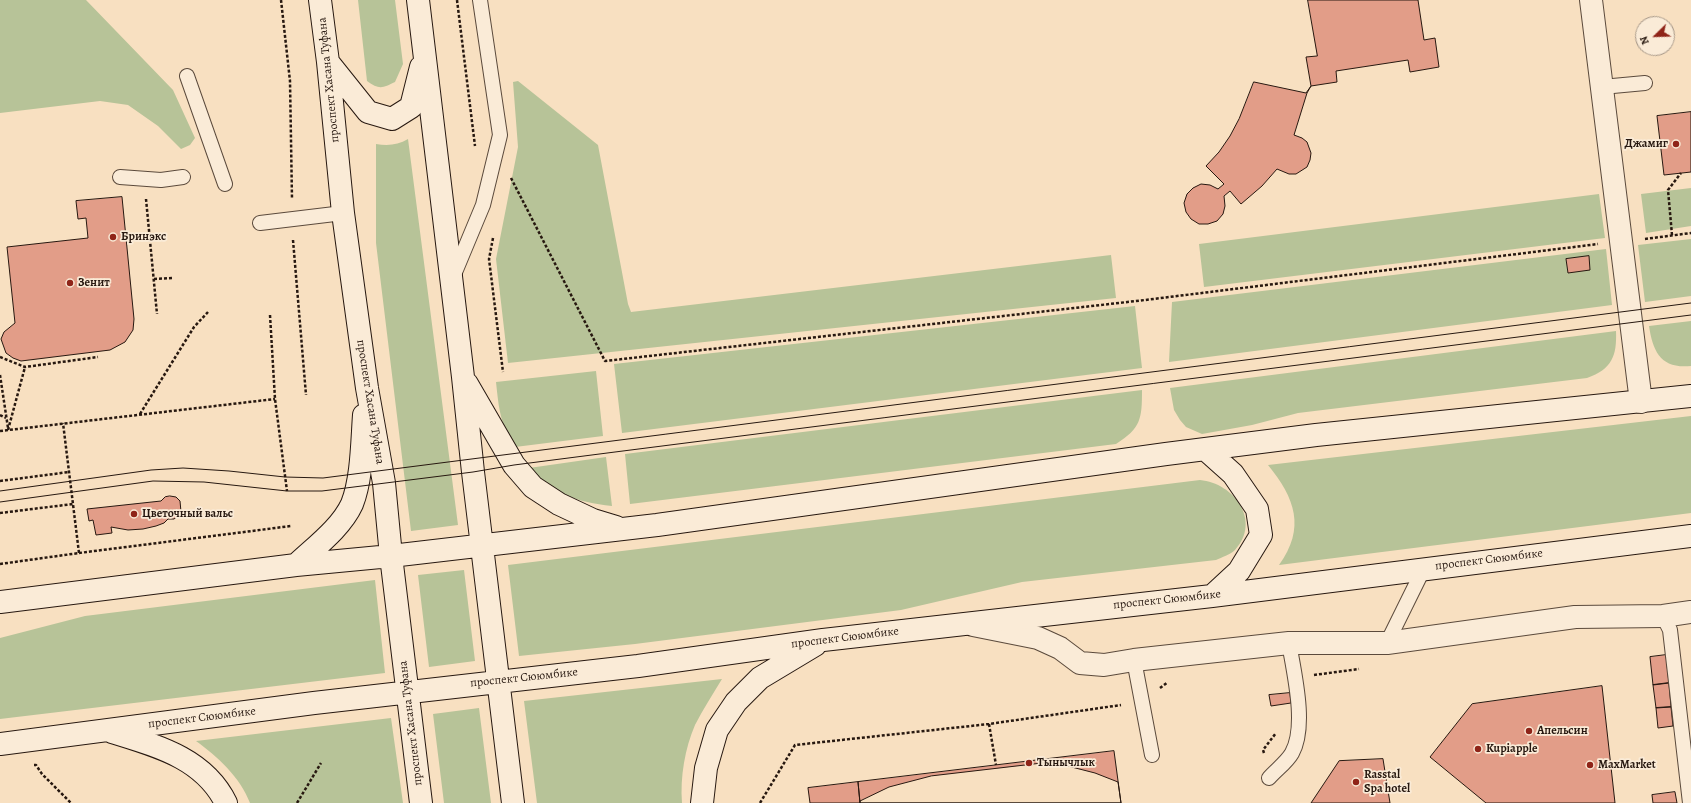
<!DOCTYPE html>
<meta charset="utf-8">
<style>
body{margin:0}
#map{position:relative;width:1691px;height:803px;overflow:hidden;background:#f8e0c1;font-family:Alegreya,serif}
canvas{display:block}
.north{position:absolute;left:1635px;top:16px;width:40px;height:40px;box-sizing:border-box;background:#faebd7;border:1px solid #a69787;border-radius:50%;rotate:247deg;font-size:11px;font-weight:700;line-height:16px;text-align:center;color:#271810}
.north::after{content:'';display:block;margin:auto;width:14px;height:18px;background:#8f2418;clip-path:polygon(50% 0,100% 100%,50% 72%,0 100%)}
</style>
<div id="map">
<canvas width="1691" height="803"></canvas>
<div class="north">N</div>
</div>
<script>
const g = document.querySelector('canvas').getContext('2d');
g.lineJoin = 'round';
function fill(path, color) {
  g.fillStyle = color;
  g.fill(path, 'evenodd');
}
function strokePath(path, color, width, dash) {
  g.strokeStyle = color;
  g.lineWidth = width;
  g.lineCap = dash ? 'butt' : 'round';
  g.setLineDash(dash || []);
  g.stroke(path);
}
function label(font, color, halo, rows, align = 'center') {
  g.font = font + ' Alegreya,serif';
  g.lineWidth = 3.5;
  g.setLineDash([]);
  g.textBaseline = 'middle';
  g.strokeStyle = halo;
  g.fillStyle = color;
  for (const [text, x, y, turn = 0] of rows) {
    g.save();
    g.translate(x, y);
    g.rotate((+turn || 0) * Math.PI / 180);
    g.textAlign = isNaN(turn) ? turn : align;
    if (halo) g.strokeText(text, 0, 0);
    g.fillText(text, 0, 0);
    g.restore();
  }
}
const green = new Path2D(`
 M0,0H86L173,90L195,138L190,145L181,149L158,126L128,105L100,101L0,113Z
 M358,0H395L403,64L395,82C383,88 379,90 367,81Z
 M518,81L598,145L628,304L631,312L1111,255L1116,298L508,363L496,259L518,147L513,82Z
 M408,139L458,525L411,531L376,243V144C388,146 398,145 408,139Z
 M1691,188V226L1646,233L1641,194Z
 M1599,194L1605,238L1204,287L1199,244Z
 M1691,239V296L1645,302L1638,245Z
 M1606,249L1612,305L1169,362L1172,302Z
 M1135,306L1142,368L622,433L614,364Z
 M1691,321V366C1661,369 1653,352 1649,326Z
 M1616,331C1617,356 1612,369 1587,378L1298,413L1252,425L1202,434L1186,427L1180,420L1174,410L1170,388Z
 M596,371L603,436L515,447C500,423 499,410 496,382Z
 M1142,390C1142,419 1141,428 1116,444L630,504L625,454Z
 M1691,416V513L1279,565C1306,528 1295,498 1268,465Z
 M606,457L612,506C576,502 554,494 529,468Z
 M1200,480C1234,483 1262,521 1235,550C1230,555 1222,557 1216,560L1022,582L901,610L635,644L519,656L508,565Z
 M464,570L475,661L429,667L418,575Z
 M375,580L385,673L0,719V638L85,616Z
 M722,679C713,694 703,709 695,725C685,748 680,777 682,803H537L524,701Z
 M479,708L491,803H444L433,714Z
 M391,718L403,803H250C240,777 218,757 196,741Z`);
const building = new Path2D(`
 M1308,0H1418L1424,40L1435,38L1439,67L1410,72L1408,60L1336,71L1337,82L1311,86L1306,57L1317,56Z
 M1254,82L1306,93L1311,86L1307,93L1294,135L1302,138L1307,142L1311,153L1310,160L1307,167L1296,174H1289L1277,169L1262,186L1241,204L1230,191L1224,196L1225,206L1223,214L1217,221L1208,224H1199L1191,219L1186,212L1184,203L1187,194L1193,188L1201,184L1210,185L1218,189L1224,184L1206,166L1219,152L1230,136L1239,119Z
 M1691,112V172L1664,175L1657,116Z
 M122,197L134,319L133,330L125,342L110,350L21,361L13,358L6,353L1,339L4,332L15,323L7,247L88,238L86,218L78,219L76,201Z
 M1589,256L1590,270L1568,273L1566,259Z
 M170,496L176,497L180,501L181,512L178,516L174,519H168L164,523L156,526L143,529L128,530L111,527L112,533L96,535L93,520L89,521L87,509L161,501L165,497Z
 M1666,655L1669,683L1653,685L1650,657Z
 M1669,683L1671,707L1656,708L1653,685Z
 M1602,686L1615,803H1486L1430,757L1472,704Z
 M1290,693L1291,703L1271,706L1269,695Z
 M1671,707L1673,726L1658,728L1656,708Z
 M1114,751L1121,803H860L858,782Z
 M1383,759L1390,803H1311L1339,761Z
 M1052,762L1095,773L1118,782L1121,803H860V801L889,787L931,776Z
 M858,782L860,803H810L808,788Z
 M1675,792L1677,803H1653L1652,795Z`);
const path = new Path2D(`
 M281,0L290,81L292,199
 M457,0L475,146
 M511,178L605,361L1145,300L1598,244
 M146,199L157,314
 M1672,235L1668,190L1681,173
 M493,238L489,259L503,372
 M1645,239L1691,233
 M293,240L306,395
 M154,279L174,278
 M270,315L275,399L287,491
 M0,357L25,367L98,357
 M0,375L8,428
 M140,414L194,327L208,312
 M0,415L6,418
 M8,430L25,367
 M0,431L275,399
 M0,481L69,472
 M0,513L73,504
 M79,553L291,526
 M0,564L79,553L63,423
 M1314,675L1359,669
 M1160,688L1168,682
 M989,724L996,765
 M1264,753L1263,750L1276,733
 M34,765H36L42,774L71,803
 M297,803L321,763
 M760,803L795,745L989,724L1121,705`);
const lane = new Path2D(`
 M187,76L225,184
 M1602,87L1645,83
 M120,177L161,180L183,177
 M260,223L343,213
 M453,277L483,205L500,135L480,0
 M1663,616L1670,630L1690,803
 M1387,643L1424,568
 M1134,660L1152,755
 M1269,778C1276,770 1287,762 1292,753C1307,726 1294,673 1289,643`);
const street = new Path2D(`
 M1591,0L1641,402
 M973,625L1038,638L1060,648L1080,663L1104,665L1134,660L1289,643H1387L1575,617L1663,616L1691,612`);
const secondary = new Path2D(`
 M320,0L328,62L343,213L367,388L384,483L391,556L421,803
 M418,0L463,377L473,472L513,803
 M328,62L368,112L392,119L411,107L421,67
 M467,384L514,465L533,487L559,504L593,520L616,527
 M1205,449L1233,474L1257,509L1261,535L1239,571L1212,596
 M296,565C315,547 341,528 352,504C362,479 362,442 364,415
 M0,602L296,565L391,556L657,525L1166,454L1316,435L1691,396
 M112,732C157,746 204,758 226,803
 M0,744L314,703L638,666L823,640L1212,596L1691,536
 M702,803L706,768L717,730L736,702L760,678L815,645`);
const tram = new Path2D(`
 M0,491L151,470L183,468L229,471L285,477L323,478L1691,303
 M0,502L153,481L204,482L287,491H322L473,472L514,465L615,452L1691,315`);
const markers = [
 [1676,144,4,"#8f2418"],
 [113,237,4,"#8f2418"],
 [70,283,4,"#8f2418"],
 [134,514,4,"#8f2418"],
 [1529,731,4,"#8f2418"],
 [1478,749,4,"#8f2418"],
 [1029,763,4,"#8f2418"],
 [1590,765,4,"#8f2418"],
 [1356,782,4,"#8f2418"]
];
const streetNames = [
 ["проспект Хасана Туфана",329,80,-96],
 ["проспект Хасана Туфана",370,402,81],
 ["проспект Сююмбике",1489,560,-7],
 ["проспект Сююмбике",1167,600,-6],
 ["проспект Сююмбике",845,638,-7],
 ["проспект Сююмбике",524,678,-6],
 ["проспект Сююмбике",202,718,-7],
 ["проспект Хасана Туфана",411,723,-97]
];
const poiNames = [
 ["Джамиг",1668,144,"right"],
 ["Бринэкс",121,237],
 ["Зенит",78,283],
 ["Цветочный вальс",142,514],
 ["Апельсин",1537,731],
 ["Kupiapple",1486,749],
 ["Тынычлык",1037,763],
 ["MaxMarket",1598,765],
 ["Rasstal",1364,775],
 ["Spa hotel",1364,789]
];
fill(green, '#b7c398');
fill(building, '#e29d88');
strokePath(building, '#271810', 1);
strokePath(lane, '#5b4a3c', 16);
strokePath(street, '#5b4a3c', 24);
strokePath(secondary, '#271810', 24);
strokePath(path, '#271810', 2.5, [3, 2]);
strokePath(lane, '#faebd7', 14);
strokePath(street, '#faebd7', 22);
strokePath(secondary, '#faebd7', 22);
strokePath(tram, '#271810', 1);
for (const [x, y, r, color] of markers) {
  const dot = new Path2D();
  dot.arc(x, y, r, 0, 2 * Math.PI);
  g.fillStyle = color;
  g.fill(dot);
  strokePath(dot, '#faebd7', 1.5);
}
label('12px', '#271810', '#faebd7', streetNames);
label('bold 12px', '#271810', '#faebd7', poiNames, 'left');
</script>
